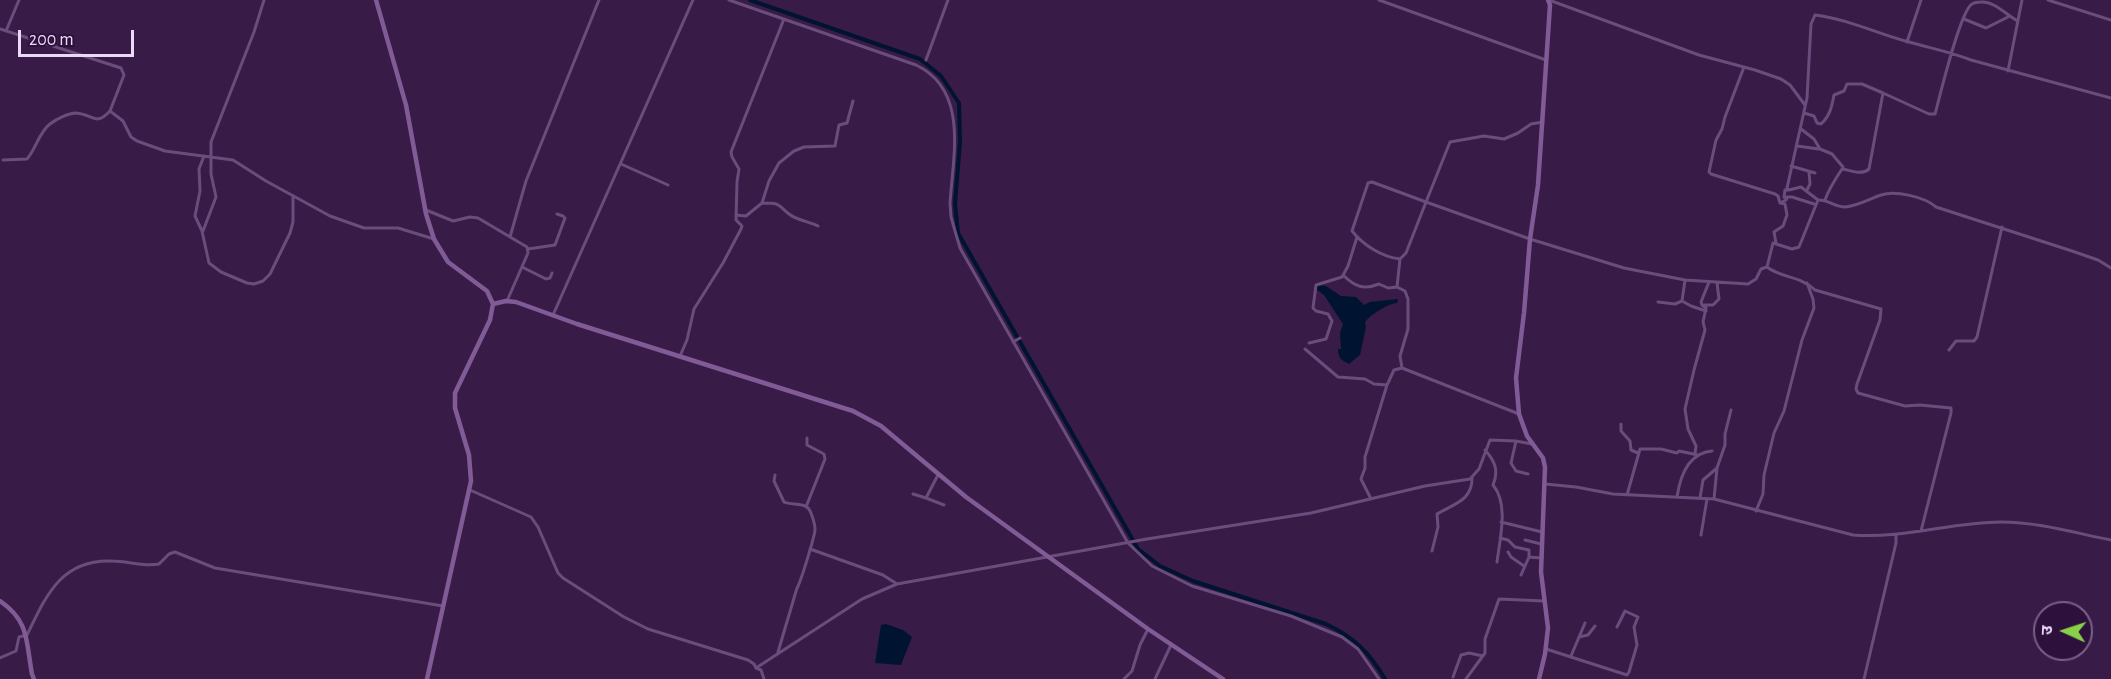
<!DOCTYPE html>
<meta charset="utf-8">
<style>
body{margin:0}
#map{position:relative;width:2111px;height:679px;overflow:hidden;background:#381b47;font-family:"Alegreya Sans","Noto Sans Devanagari",sans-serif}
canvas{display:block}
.north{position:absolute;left:2033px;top:601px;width:60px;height:60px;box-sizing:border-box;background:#2d113c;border:2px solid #796186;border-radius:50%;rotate:273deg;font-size:16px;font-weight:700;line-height:24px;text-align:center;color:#ebdaf5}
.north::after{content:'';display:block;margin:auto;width:21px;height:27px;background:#89cf48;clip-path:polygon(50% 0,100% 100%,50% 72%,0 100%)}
.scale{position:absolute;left:18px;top:30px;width:116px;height:27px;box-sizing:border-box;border:3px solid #ebdaf5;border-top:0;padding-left:8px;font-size:18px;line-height:21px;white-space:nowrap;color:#ebdaf5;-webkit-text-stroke:4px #2d113c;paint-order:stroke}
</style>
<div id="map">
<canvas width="2111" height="679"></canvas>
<div class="north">उ</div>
<div class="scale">200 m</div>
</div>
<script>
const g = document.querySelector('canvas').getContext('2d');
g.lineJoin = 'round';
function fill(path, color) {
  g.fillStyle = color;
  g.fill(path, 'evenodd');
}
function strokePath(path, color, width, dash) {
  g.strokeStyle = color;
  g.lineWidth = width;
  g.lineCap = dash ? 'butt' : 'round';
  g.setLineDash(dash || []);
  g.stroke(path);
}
const water = new Path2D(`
 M1317,285L1326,286L1341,296L1356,297L1364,305L1370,302L1398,299L1397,303C1389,303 1370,315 1365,322L1366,327L1360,355L1349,364C1341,360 1338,358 1338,349H1341L1340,333L1343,324L1324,295L1316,289Z
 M886,624L903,630L912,637L901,665L875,663L881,625Z`);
const canal = new Path2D(`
 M750,0L920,59L941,76L959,103L960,142L955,204L958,233L1138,549L1160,566L1193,581L1326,624C1355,638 1369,652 1385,679`);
const street = new Path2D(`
 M729,0L916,65C969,90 953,156 950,203L951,217L960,248L1128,543L1152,566L1192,586L1291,616L1342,637L1358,649L1379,679
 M1379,0L1546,60
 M1549,0L1699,55L1755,70L1781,79L1790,85L1805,105
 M2048,0L2111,20
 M1964,19L1986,28L2008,17
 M0,29L121,68L124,75L110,111L123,121L131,137L137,141L165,151L233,160L266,181L330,216L364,228H398L434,239
 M6,31L19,0
 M1907,42L1921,0
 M926,60L948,0
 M1744,67L1725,117L1722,129L1716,140L1709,172L1711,174L1775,194L1778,196L1780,203
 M2008,71L2022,0
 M1804,113L1814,116L1817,123L1821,124C1830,116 1832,106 1834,95L1844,91L1847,84H1862L1883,93
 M1801,129L1814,139L1820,149L1832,154L1843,167
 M1797,146L1819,149
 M204,156L199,169L200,191L195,216L202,231L209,263L221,272L247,283L254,284L263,281L270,274L290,233L293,222V196
 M3,160L27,159C36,149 39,132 50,124C56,119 69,113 76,113C93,114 95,127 110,111
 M621,164L668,185
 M1791,166L1815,173
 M1789,190L1801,187L1818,200
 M1807,190L1810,184L1809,172
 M1784,197L1785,190H1789L1787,188L1807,98L1811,24L1815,15C1848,19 1878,34 1909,42C1930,48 1951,52 1971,60L2111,98
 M1825,200C1828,191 1836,178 1842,169C1851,170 1861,176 1869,169L1883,93L1929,114H1935C1940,96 1960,11 1972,4C1975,2 1978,2 1981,2C1995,1 2007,16 2018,21
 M762,203C780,203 777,204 789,214C796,220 810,222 818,226
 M426,210L453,221L470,217L478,218L527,247L528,253L507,301
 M736,215L746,216L762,203L769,181L779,163L794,151L804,147L835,146L839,125L847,123L853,101
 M203,231L216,197L211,174V142L254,32L264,0
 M510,237L526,181L599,0
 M1776,243L1774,232L1783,226L1787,215L1785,204L1780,203L1786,200L1787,198L1784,197H1792L1814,204
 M528,249L555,245L565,218L563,216L557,214
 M1400,259C1382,257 1363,245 1352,231L1368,183L1372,182L1426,202L1450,142L1484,136L1504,139L1518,133L1531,124L1543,122
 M522,267L546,279L550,278L552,273
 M1767,267L1773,243L1792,249L1799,247L1818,200C1827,199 1835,207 1845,207C1858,206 1869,199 1881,195C1895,190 1925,197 1936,207L2072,251L2098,260L2111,268
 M1343,275C1355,287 1364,290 1379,284L1388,288L1397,287
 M1685,280L1682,301L1691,306L1706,311
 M1658,302L1675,304L1682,301
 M1703,305H1713L1719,299L1717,283
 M553,315L693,0
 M1013,342L1020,338
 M1309,343L1326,339L1332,321L1328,314L1316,311L1313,308L1316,285L1342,277L1348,266L1357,237
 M1305,349L1338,377L1365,379L1374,384L1387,385
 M1949,350L1956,341H1974L1977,337L2002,227
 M680,356L687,340L694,309L723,263L741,229L742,226L736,220L737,182L739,169L732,157L731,152L784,19
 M1402,368L1400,356L1408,329V299L1405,291L1397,287L1400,259L1406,253L1426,202L1530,239L1624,268L1685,280L1748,284L1756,279L1761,269L1767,267C1781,278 1801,276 1815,290L1881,309L1880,320L1857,384L1856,389L1858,393L1905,406L1920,405L1951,408V413L1921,531
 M1621,424V431L1630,441L1631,450L1638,453
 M1516,441L1511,463L1516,471L1528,474
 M1485,450C1495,461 1499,471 1493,485C1509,504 1500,538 1497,562
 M1695,454L1696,446L1688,429L1685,409L1694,370L1705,330L1703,322L1706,308L1702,305L1701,302L1709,282
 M775,475L774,481L784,502C790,505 801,503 807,507C811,510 815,524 815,529C815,536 800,584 797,588L778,652
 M938,475L926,498L944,505
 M1545,484L1576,487L1613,494L1714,499L1853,535C1903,539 1952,522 2001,522C2038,522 2075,533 2111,540
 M470,490L531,517L538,527L558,573L563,578L624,617L648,629L748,660L754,664L756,668L761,670L764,679
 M913,494L926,498
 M1627,495L1640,449H1661L1677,453L1679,451L1698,455
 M1677,497C1680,477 1688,453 1712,451
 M1700,498L1703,480L1717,468
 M1371,499L1361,479L1365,468V457L1387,385L1394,370L1402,368L1519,414
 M1714,499L1717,468L1725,445V434L1731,410
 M806,507L825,459L824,454L807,445V438
 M1756,511L1763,494L1764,475L1774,433L1784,411L1802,340L1814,308L1813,299L1807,283
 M1501,522L1542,532
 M1701,535L1707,499
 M1500,538L1508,540L1515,547L1529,550V557L1521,575
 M1525,540L1541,544
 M810,549L883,575L897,584
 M1432,551L1438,527L1437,514C1453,504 1473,501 1472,477
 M1508,552L1511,557L1524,566
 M1529,557L1541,558
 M1579,637L1588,635L1595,626
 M1546,649L1627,675L1629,672L1637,645L1634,627L1638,617L1625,611L1617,627
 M1571,656L1585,623
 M0,658L16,651L19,637L27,635C46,596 61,559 112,561C128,561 143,567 159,564L169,554L175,552L215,568L443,606
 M756,668L862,599L897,584L1147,539L1311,513L1425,486L1470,479L1479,469L1490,440L1516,441L1532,444
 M1453,677L1461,655L1469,653L1483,656
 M1124,679L1132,671L1140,645L1148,629
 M1155,679L1171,645
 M1466,679L1485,653V639L1499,599L1544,601
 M1864,679L1896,543V535`);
const secondary = new Path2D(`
 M376,0L406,105L426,214L434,239L448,262L487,291L493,304L490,320L455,393V408L469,455L471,481L427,679
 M493,304L506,301L516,302L577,324L853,411L881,426L966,497L1148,629L1223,679
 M0,601C30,621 26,643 32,674L34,679
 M1539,679L1545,654L1548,628L1541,572L1545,467L1543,458L1527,436L1519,414L1516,378L1524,313L1530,239L1538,185L1550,5L1548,0`);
fill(water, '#001432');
strokePath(canal, '#001432', 4);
strokePath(street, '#6b4d7d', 3);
strokePath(secondary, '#805b96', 4.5);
</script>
